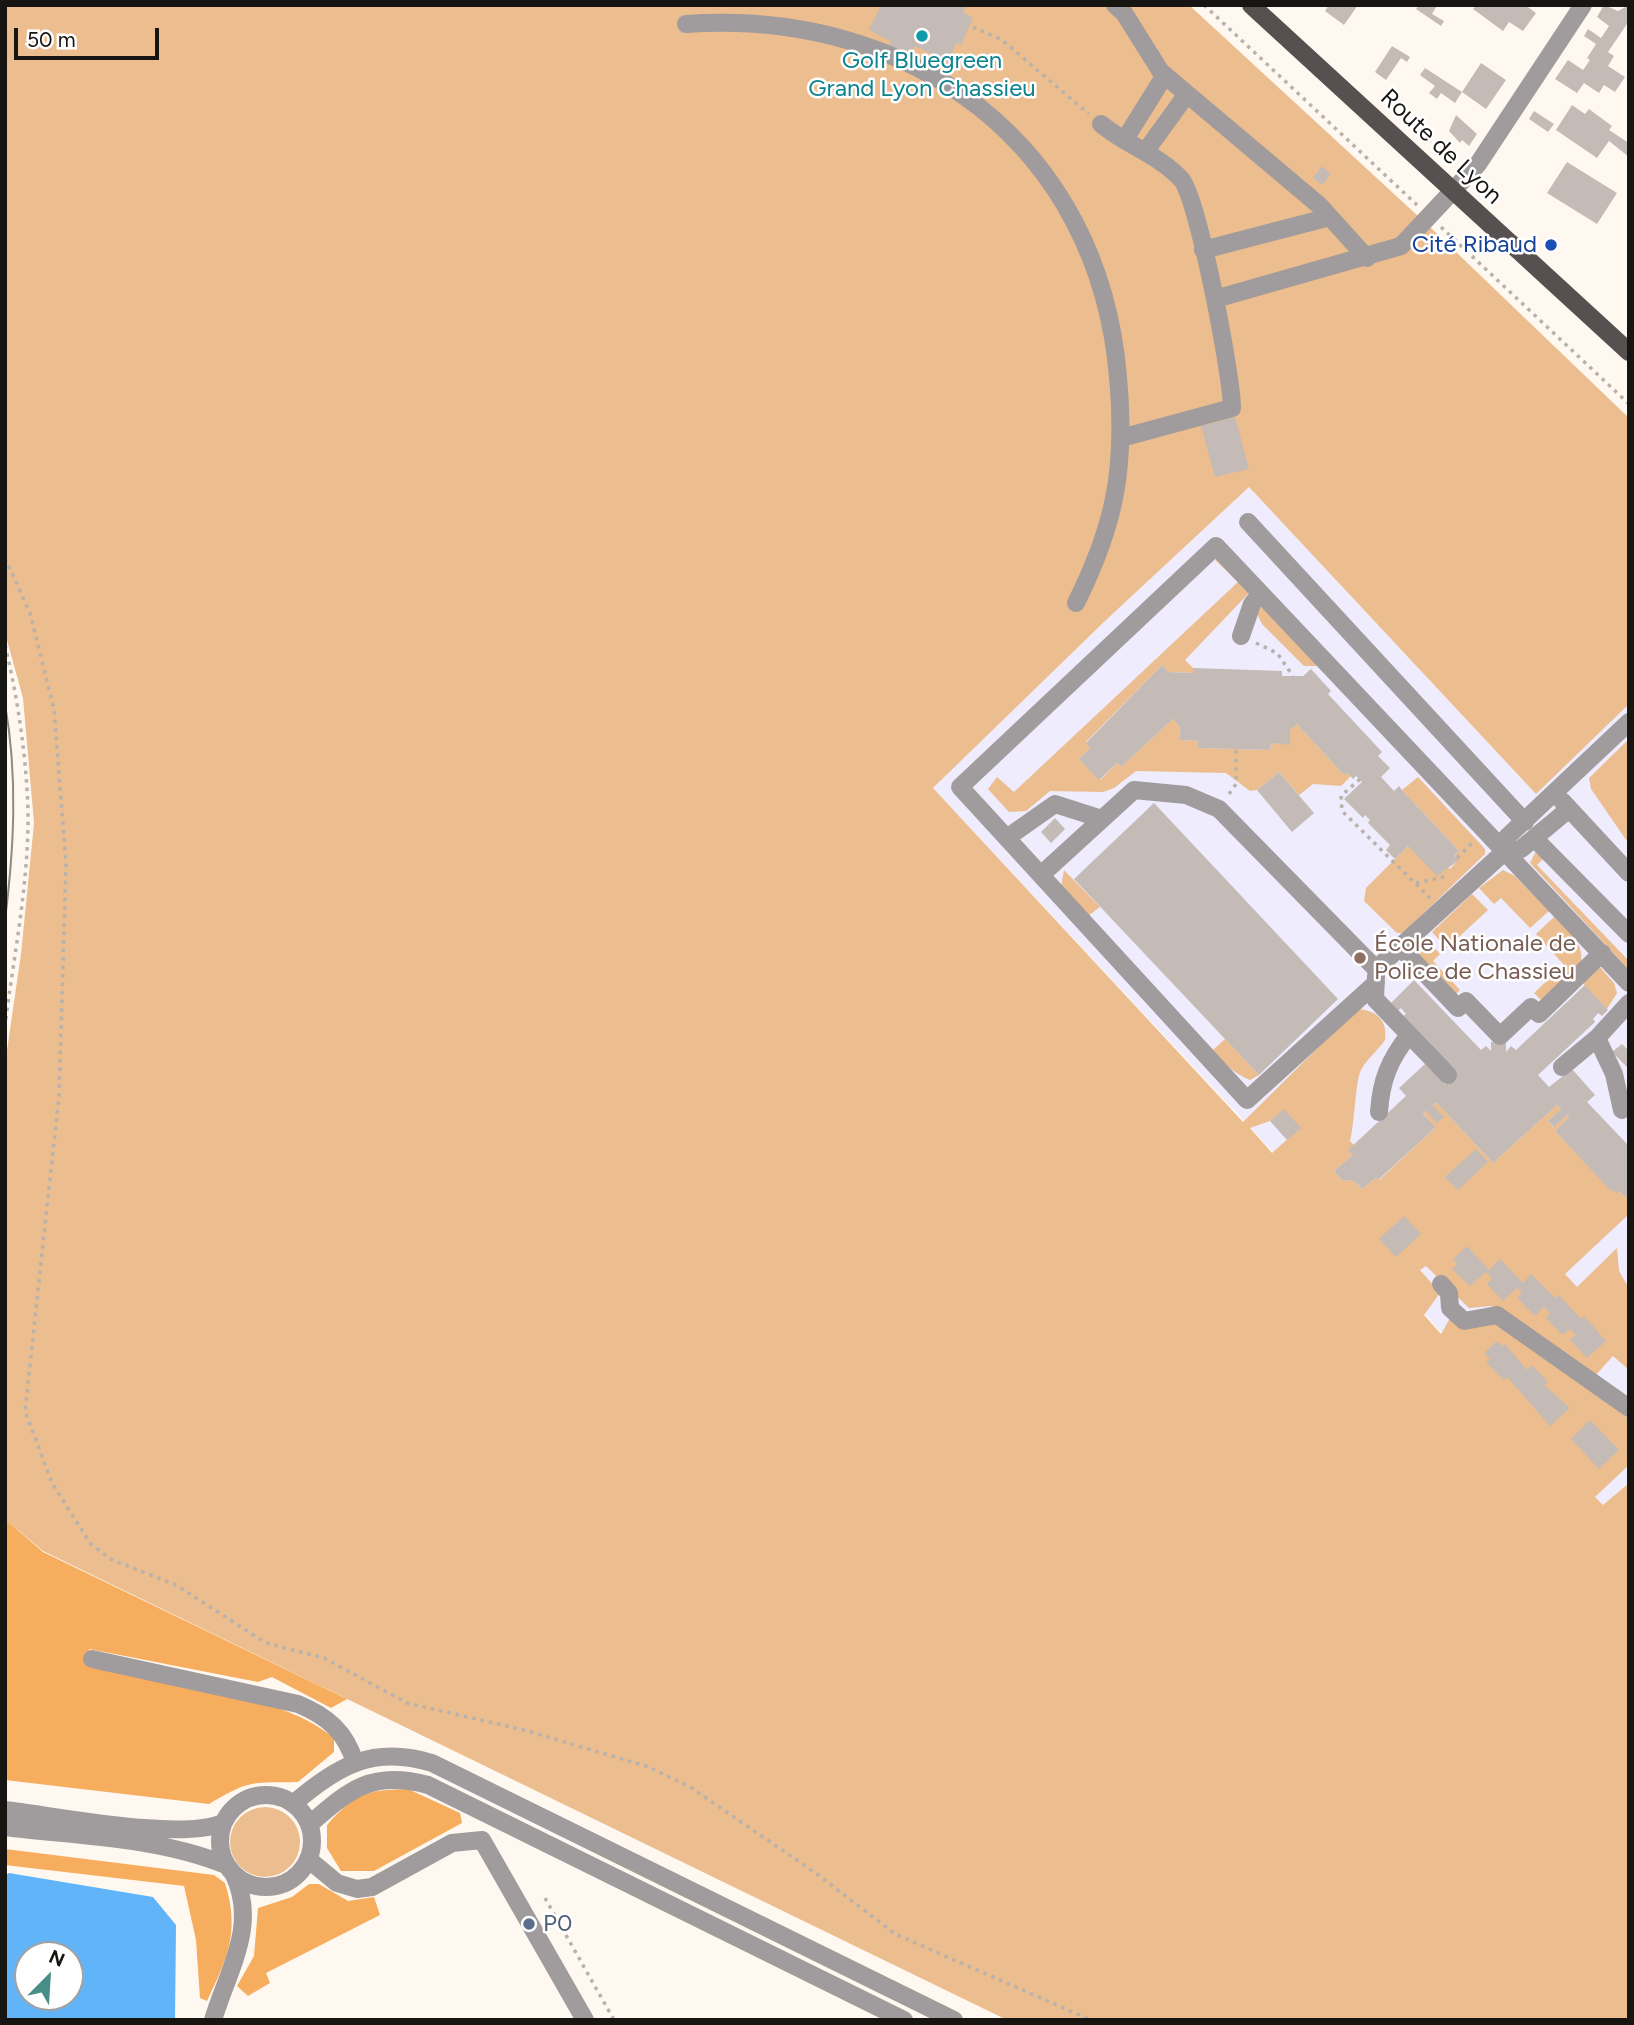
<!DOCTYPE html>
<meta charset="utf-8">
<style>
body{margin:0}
#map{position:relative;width:1634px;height:2025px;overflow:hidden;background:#fff8f1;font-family:Figtree,sans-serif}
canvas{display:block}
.frame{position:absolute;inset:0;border:7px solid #171512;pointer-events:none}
.north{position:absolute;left:14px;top:1941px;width:70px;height:70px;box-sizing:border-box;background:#fff;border:2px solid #a2a1a0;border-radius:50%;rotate:24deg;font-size:19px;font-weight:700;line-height:28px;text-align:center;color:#171512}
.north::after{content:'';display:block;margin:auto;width:24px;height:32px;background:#488e87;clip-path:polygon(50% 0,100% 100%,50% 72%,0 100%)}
.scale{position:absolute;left:14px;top:28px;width:145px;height:32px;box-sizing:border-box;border:4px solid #171512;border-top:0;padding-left:9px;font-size:21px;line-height:24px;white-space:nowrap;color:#171512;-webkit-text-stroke:5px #fff;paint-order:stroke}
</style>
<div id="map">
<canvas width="1634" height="2025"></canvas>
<div class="frame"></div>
<div class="north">N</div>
<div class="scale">50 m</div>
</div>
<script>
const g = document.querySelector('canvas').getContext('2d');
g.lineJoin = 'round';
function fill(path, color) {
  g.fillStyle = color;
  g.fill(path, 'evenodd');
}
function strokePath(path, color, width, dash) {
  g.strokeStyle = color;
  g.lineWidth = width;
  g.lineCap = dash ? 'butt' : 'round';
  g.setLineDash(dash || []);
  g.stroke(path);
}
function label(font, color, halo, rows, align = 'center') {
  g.font = font + ' Figtree,sans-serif';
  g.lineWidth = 5;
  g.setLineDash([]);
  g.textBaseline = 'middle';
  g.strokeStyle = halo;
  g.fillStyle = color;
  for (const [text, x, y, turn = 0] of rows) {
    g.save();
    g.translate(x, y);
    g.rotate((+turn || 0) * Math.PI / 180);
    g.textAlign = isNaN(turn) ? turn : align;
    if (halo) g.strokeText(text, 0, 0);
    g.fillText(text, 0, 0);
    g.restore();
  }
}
const education = new Path2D(`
 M1249,487L1535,793L1629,704V1483L1603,1505L933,788L1105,621Z`);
const green = new Path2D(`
 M5,5H1189L1431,228L1629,418V704L1536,794L1249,487L1105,621L933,788L1243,1122L1357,1009C1376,1010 1388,1020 1385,1040C1378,1050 1367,1059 1361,1070C1355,1082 1355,1122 1350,1141L1354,1145L1349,1150L1353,1155L1334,1171L1342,1180L1354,1181L1362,1189L1376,1178L1379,1180L1436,1127L1423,1114L1426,1111L1438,1122L1443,1117L1433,1105L1436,1102L1493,1163L1557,1105L1561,1109L1548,1121L1553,1127L1567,1115L1569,1117L1555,1131L1609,1188L1619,1191L1625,1197L1629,1193V1214L1565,1274L1577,1287L1617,1248L1619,1271L1629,1288V1370L1613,1356L1594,1377L1502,1312L1491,1306L1469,1308L1426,1266L1420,1270L1440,1293L1424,1315L1441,1334L1449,1320H1494L1629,1419V1465L1595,1497L1603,1505L1629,1483V2020H1007L43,1551L5,1519V1064L21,954L34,823L23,698L5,633ZM1284,1110L1300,1128L1272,1153L1250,1128L1270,1121Z
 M1219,556L1248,588V594L1185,660L1193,668V673L1169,672L1162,665L1086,742L1090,748L1079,759L1100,780L1117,763L1121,767L1173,719L1180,727L1179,740L1198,741L1199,748L1270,750L1271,743L1290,744V730L1297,724L1344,775L1347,772L1351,776L1341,786L1313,784L1299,795L1279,772L1257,790L1250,791L1226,773L1136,771L1114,788L1103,792L1050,791L1026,811L1009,812L988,789L997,777L1014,792L1238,582L1215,560Z
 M1261,607L1265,608L1322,666H1304L1262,624L1257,614Z
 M1629,739V844L1591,789L1589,778Z
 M1418,777L1485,849V854L1403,933H1397L1364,901L1366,888L1408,846L1450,869L1458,860L1454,856L1459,851L1402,790Z
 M1535,853L1546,856L1537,865L1629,961V970L1530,863Z
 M1064,870L1100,907L1088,916L1061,887Z
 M1503,870L1515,876L1549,911L1530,928L1501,898L1494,904L1479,888Z
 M1472,894L1488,910L1447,948L1432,932Z
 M1554,917C1567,931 1587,945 1580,965L1542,1001L1534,993L1564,965L1536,934Z
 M1425,938L1440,954L1433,961L1460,990L1455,995L1413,954Z
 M1599,966L1614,983L1617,993L1607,1009L1581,981Z
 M1225,1039L1259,1075L1250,1080C1234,1074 1224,1063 1213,1050Z
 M230 1842a35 35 0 1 1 70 0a35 35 0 1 1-70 0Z`);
const forest = new Path2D(`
 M5,1519L43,1552L347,1699L331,1708L272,1677L258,1682L89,1649L87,1665C157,1680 281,1693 334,1738V1752L298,1782C252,1783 251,1779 209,1804L5,1780Z
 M408,1789L460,1813L462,1823L374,1871H341L327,1848V1825C355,1793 367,1790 408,1789Z
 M5,1849L214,1875L225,1883C240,1931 228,1957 207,2001L200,1998L196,1940L184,1886L5,1865Z
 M309,1884H319L348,1901L374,1897L380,1915L266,1973L270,1983L248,1996L237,1986L254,1956L258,1908L292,1897Z`);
const water = new Path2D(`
 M9,1873L153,1897L176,1925L175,2020H5V1876ZM28,1955H70V1997H28Z`);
const building = new Path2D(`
 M881,5H966L963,12L973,18L961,45L956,43L948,62L915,46L909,59L887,49L890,41L869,30Z
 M1329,5H1358L1344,25L1325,11Z
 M1419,5H1437L1432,14L1444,21L1441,26L1416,9Z
 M1476,5H1525L1536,13L1523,31L1509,22L1503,31L1473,9Z
 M1604,5L1618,11L1629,5V21L1608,52L1614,56L1608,66L1625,77L1615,92L1604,85L1599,93L1584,83L1577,93L1555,79L1568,60L1583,70L1590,60L1587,58L1596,44L1584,36L1588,29L1601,38L1609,26L1597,17Z
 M1392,46L1410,57L1407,62L1401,58L1386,80L1375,72Z
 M1481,63L1506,80L1486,109L1462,92Z
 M1425,68L1462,92L1455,103L1441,93L1437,99L1429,93L1435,86L1420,75Z
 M1572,105L1585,114L1589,109L1612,126L1609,130L1629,143V157L1609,141L1597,158L1556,130Z
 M1534,111L1554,124L1548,132L1529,119Z
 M1456,115L1477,134L1469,146L1462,140L1460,143L1449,131Z
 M1567,162L1617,193L1597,224L1547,193Z
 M1322,166L1331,174L1322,185L1313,178Z
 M1235,417L1249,469L1215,477L1201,426Z
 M1162,665L1169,672L1193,673V668L1282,671V676H1303L1311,669L1331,691L1328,694L1382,752L1378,756L1390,768L1381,777L1394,791L1399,786L1402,790L1459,851L1454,856L1459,860L1437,876L1408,846L1395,859L1386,850L1390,845L1368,823L1370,820L1365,815L1363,818L1344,799L1362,782L1356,776L1353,779L1347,772L1344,775L1297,724L1290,730V745L1271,743L1270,750L1198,748V741L1179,740L1180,727L1173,719L1121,767L1117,763L1099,780L1079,759L1090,748L1086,743Z
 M1279,772L1314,813L1292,832L1257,790Z
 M1154,803L1338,999L1259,1075L1074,879Z
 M1055,818L1065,829L1051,843L1041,832Z
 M1414,980L1481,1050L1486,1046L1491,1051V1042H1506V1052L1511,1046L1516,1050L1585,985L1608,1010L1602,1016L1598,1013L1593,1019L1595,1022L1538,1075L1549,1087L1572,1069L1595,1095L1587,1102L1629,1146V1193L1625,1197L1619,1191L1617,1193L1609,1189L1555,1131L1569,1117L1567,1115L1554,1127L1548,1121L1561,1109L1557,1105L1493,1163L1436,1102L1433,1105L1444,1117L1437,1123L1426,1111L1423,1114L1436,1127L1378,1180L1376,1178L1362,1189L1354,1181L1342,1180L1334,1171L1353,1155L1348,1150L1406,1096L1399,1088L1425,1064L1445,1084L1457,1074L1403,1016L1406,1014L1401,1008L1398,1011L1391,1003Z
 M1622,1044L1629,1051V1069L1612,1052Z
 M1284,1109L1301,1128L1287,1140L1270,1121Z
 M1476,1149L1488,1162L1458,1190L1445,1177Z
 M1404,1216L1421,1234L1396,1257L1379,1239Z
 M1467,1246L1489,1270L1500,1259L1523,1283L1531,1274L1555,1298L1559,1295L1581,1319L1584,1316L1606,1341L1587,1358L1570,1340L1576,1335L1570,1329L1562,1335L1546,1318L1550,1313L1544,1307L1535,1316L1517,1298L1522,1293L1517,1288L1503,1301L1487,1284L1492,1278L1486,1272L1470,1286L1452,1269L1458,1264L1453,1259Z
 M1497,1341L1503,1346L1505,1344L1527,1370L1532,1365L1548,1382L1544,1385L1570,1408L1550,1426L1507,1377L1504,1380L1486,1362L1490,1359L1484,1353Z
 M1590,1420L1619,1450L1599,1469L1571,1439Z`);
const path = new Path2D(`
 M1204,5L1417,205
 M973,27L1002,40L1089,114
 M1441,227L1629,404
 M5,558L30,613L54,709L66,863L59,1096L25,1411L52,1483L90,1543L110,1559L176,1585L266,1643L324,1658L407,1703L524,1730L649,1767L690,1787L817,1874L895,1934L1091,2020
 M1256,643L1277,653L1293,676
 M5,645C18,700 26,754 28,810C29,882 14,955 5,1025
 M1360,779L1341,796L1342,811L1430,898
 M1229,794L1236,784V749
 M1457,858L1472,843
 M1416,883L1448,876
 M545,1898L614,2020`);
const minor = new Path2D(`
 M1115,5L1124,13L1161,72L1320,206L1367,258
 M686,24C912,8 1099,145 1118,377C1126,466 1116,523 1076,603
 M1101,124C1126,145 1159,155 1181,179C1198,197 1232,377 1232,408L1121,438
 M1125,139L1165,75
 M1145,152L1187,94
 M1203,250L1330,217
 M1215,299L1401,246L1478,164L1583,5
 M1248,522L1525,822
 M1241,636L1252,604L1260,594
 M1562,801L1629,873
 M1008,837L1055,804L1102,819
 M1534,838L1629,934
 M1503,853L1507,837L1629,722
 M1042,874L1134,790L1186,795L1219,809L1376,969L1503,853L1521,849L1569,809
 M1400,947L1458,1008L1466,1001L1500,1036L1531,1007L1539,1014L1602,953
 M1376,976L1375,999L1448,1075
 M1376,983L1247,1100L960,787L1216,546L1629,983
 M1562,1067L1597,1038
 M1622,1110L1614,1074L1597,1038L1629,1003
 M1379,1112C1381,1081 1389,1060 1409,1035
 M1441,1284L1449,1293L1450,1308L1464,1321L1497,1315L1629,1408
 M92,1659L298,1704C327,1716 346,1732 355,1763
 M220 1841a46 46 0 1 1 92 0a46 46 0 1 1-92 0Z
 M293,1804C337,1766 373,1745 432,1763L954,2020
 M5,1810C57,1816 179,1841 223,1823
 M309,1825C350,1789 372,1770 428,1785L904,2020
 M5,1827C78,1836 158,1837 226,1865
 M308,1859L337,1883L357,1889L372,1887L452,1843L482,1840L585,2020
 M213,2020C228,1970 258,1926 234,1875`);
const major = new Path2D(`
 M1251,5L1629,352`);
const tram = new Path2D(`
 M5,704C18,777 14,848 5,920`);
const markers = [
 [922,36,7,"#0f9aa8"],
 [1551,245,7,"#1a4fb4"],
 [1360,958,7,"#8d6e63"],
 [529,1924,7,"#5c6f8a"]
];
const cultureNames = [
 ["Golf Bluegreen",922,61],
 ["Grand Lyon Chassieu",922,89]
];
const streetNames = [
 ["Route de Lyon",1441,147,43]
];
const transitNames = [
 ["Cité Ribaud",1537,245]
];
const educationNames = [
 ["École Nationale de",1374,944],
 ["Police de Chassieu",1374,972]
];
const serviceNames = [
 ["P0",543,1924]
];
fill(education, '#efecfe');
fill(green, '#ecbd8e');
fill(forest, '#f7ad5e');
fill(water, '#62b4f9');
fill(building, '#c4bbb6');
strokePath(path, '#b8b2ad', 3.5, [3.5, 5]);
strokePath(minor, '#a09b9c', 18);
strokePath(major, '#575050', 18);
strokePath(tram, '#8e8a85', 2);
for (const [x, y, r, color] of markers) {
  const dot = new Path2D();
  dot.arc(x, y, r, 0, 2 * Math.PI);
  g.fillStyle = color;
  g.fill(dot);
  strokePath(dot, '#fff', 2.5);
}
label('24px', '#0d838f', '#fff', cultureNames);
label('24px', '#171512', '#fff', streetNames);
label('24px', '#164399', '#fff', transitNames, 'right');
label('24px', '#785e54', '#fff', educationNames, 'left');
label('24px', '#4e5e75', '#fff', serviceNames, 'left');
</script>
